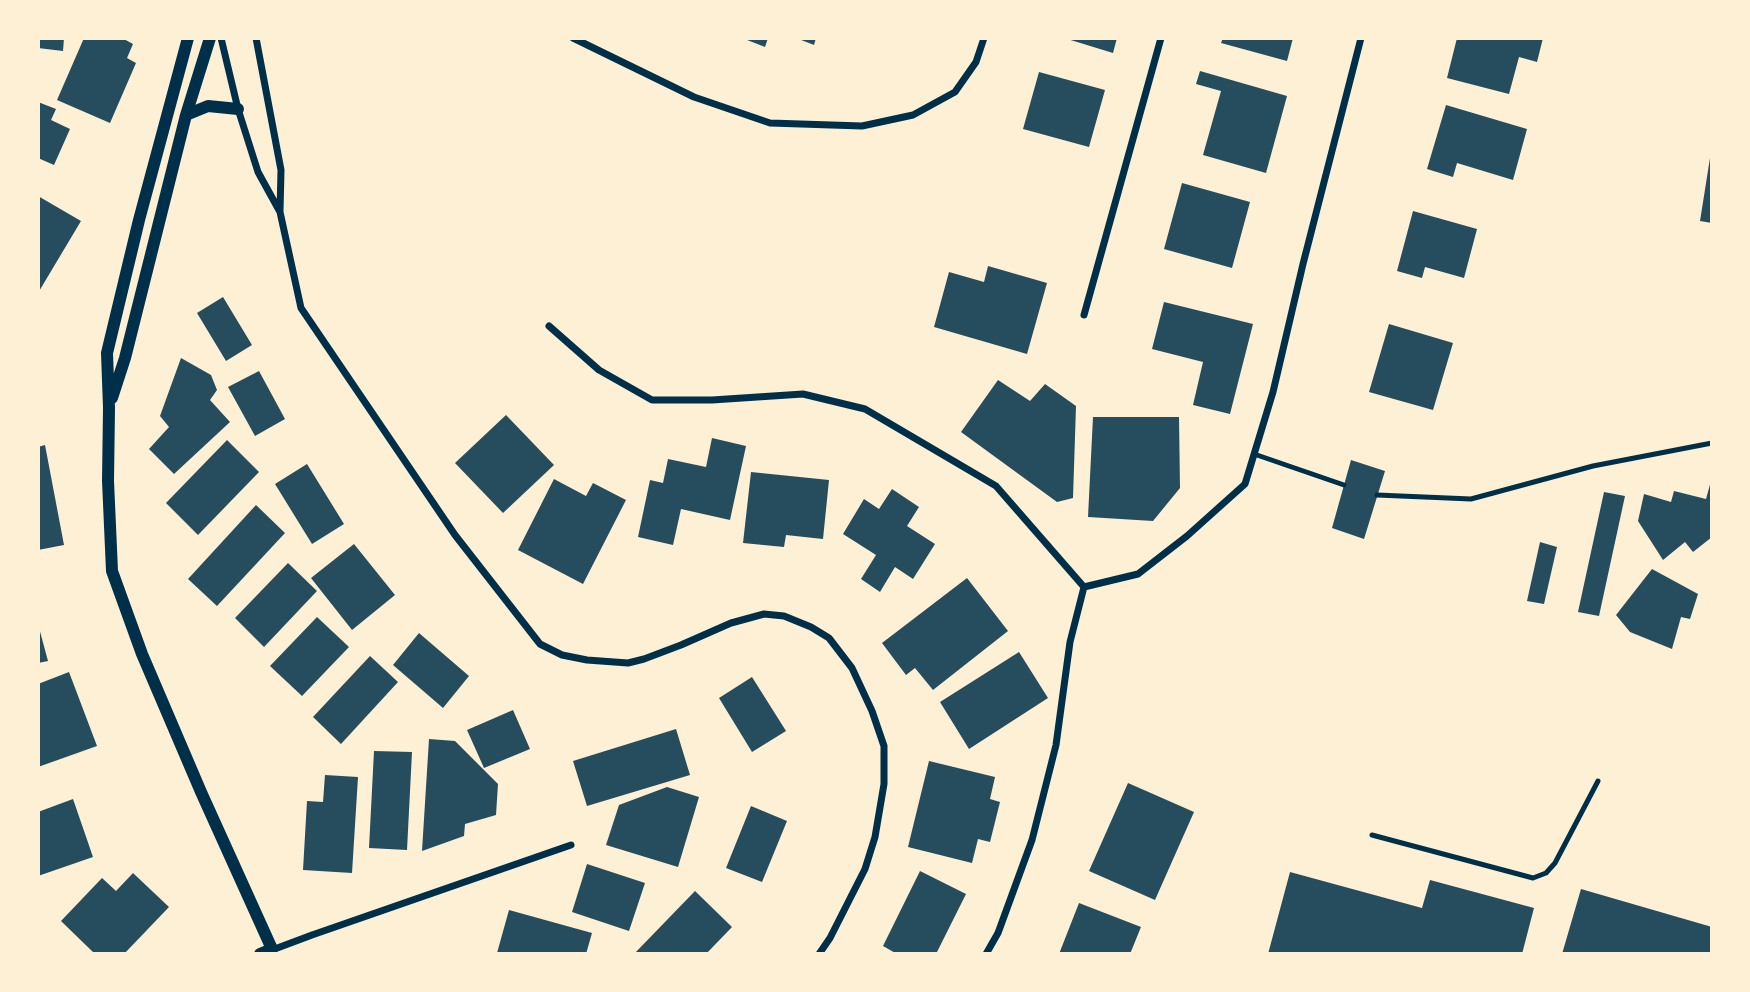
<!DOCTYPE html>
<style>
body{margin:0}
#map{position:relative;width:1750px;height:992px;overflow:hidden;background:#fdf0d5;font-family:"Roboto Condensed",sans-serif}
canvas{display:block}
.frame{position:absolute;inset:0;border:40px solid #fdf0d5;pointer-events:none}
</style>
<div id="map">
<canvas width="1750" height="992"></canvas>
<div class="frame"></div>
</div>
<script>
const g = document.querySelector('canvas').getContext('2d');
g.lineJoin = 'round';
function fill(path, color) {
  g.fillStyle = color;
  g.fill(path, 'evenodd');
}
function strokePath(path, color, width, dash) {
  g.strokeStyle = color;
  g.lineWidth = width;
  g.lineCap = dash ? 'butt' : 'round';
  g.setLineDash(dash || []);
  g.stroke(path);
}
const building = new Path2D(`
 M38,38H64L63,51L38,48Z
 M84,38H122L133,44L127,58L136,63L110,123L57,100Z
 M742,38H768L765,47Z
 M796,38H816L814,45Z
 M1064,38H1117L1113,53Z
 M1223,38H1293L1287,61L1221,43Z
 M1457,38H1543L1537,62L1519,57L1509,94L1447,78Z
 M1200,71L1287,96L1266,173L1203,155L1221,91L1196,84Z
 M1039,72L1105,90L1089,147L1023,129Z
 M38,102L56,109L51,120L70,129L54,165L38,158Z
 M1446,105L1527,129L1513,180L1457,163L1453,177L1427,169Z
 M1710,158H1712V223L1700,221Z
 M1182,183L1250,202L1232,268L1164,249Z
 M38,196L81,221L38,293Z
 M1413,211L1477,229L1464,278L1425,267L1422,278L1397,271Z
 M988,266L1047,283L1027,354L934,327L949,272L984,282Z
 M223,297L252,345L226,361L197,313Z
 M1164,302L1253,324L1230,414L1193,405L1203,362L1152,349Z
 M1389,324L1453,343L1433,410L1369,392Z
 M181,358L211,375L217,390L210,400L230,422L174,474L149,449L169,427L160,416Z
 M259,371L285,419L255,436L228,387Z
 M998,380L1030,401L1045,384L1076,406L1073,498L1057,502L961,432Z
 M506,415L554,465L503,513L455,463Z
 M1093,417H1179L1180,488L1153,521L1088,517Z
 M712,438L746,446L730,520L681,509L673,545L638,537L650,480L663,483L668,459L706,467Z
 M227,440L259,472L198,535L166,503Z
 M45,445L64,545L38,550V447Z
 M1351,460L1385,471L1364,539L1332,528Z
 M307,464L344,524L312,544L275,484Z
 M751,472L829,480L823,539L786,535L784,547L743,543Z
 M554,479L586,496L593,483L626,500L583,584L518,550Z
 M1711,481L1712,537L1693,552L1685,542L1663,560L1638,521L1644,494L1671,502L1674,491L1706,499Z
 M892,489L919,507L907,526L935,544L913,579L895,567L880,592L861,579L876,555L843,534L864,499L879,509Z
 M1604,492L1625,496L1599,616L1578,612Z
 M256,505L285,533L217,606L188,579Z
 M1540,542L1557,547L1544,604L1527,601Z
 M354,544L395,595L352,630L311,578Z
 M288,563L317,591L264,647L235,618Z
 M1652,569L1698,594L1690,619L1681,617L1672,649L1630,632L1616,615Z
 M967,578L1008,631L933,690L915,668L906,675L882,643Z
 M317,617L349,647L302,696L270,666Z
 M38,624L48,661L38,663Z
 M419,633L469,676L443,708L393,665Z
 M1019,652L1048,698L969,749L940,702Z
 M370,656L398,682L341,744L313,717Z
 M69,672L97,746L38,767V684Z
 M752,677L786,731L752,752L719,698Z
 M513,710L530,749L484,768L467,730Z
 M676,729L690,775L587,806L573,761Z
 M429,739L455,741L498,784L496,815L465,824L464,836L422,851Z
 M374,751L412,752L407,850L369,848Z
 M929,761L995,777L990,799L1000,802L990,842L978,839L972,863L908,847Z
 M325,775L358,777L352,873L303,870L307,801L323,802Z
 M1128,783L1194,812L1155,900L1089,871Z
 M667,787L699,797L678,867L606,845L619,805Z
 M73,799L93,857L38,876V812Z
 M751,806L787,821L762,882L726,868Z
 M587,864L645,883L629,931L572,912Z
 M920,871L966,894L936,954H897L883,946Z
 M1290,872L1422,908L1430,880L1534,908L1522,954H1268Z
 M133,873L169,907L124,954H95L61,921L102,878L116,891Z
 M1581,889L1712,927V954H1562Z
 M695,891L732,927L706,954H634Z
 M1079,903L1141,927L1130,954H1059Z
 M509,910L592,933L586,954L497,953Z`);
const service = new Path2D(`
 M1254,454L1344,485
 M1377,495L1471,499L1593,466L1712,443
 M1372,835L1533,878L1546,873L1555,863L1598,781`);
const minor = new Path2D(`
 M221,38L238,109L258,172L280,212
 M256,38L281,170L280,212L301,308L455,535L540,644L562,655L587,660L628,663L644,659L681,645L731,623L764,614L784,616L811,627L829,638L852,668L872,711L884,746V784L875,837L865,869L830,938L819,954
 M573,38L694,97L770,123L862,126L913,115L955,92L976,62L984,38
 M1084,315L1161,38
 M549,326L599,370L652,400H712L803,394L865,409L996,486L1084,587
 M1084,587L1138,574L1187,536L1245,484L1273,392L1303,264L1361,38
 M272,950L312,935L571,845
 M986,954L998,933L1032,840L1056,745L1070,642L1084,587`);
const tertiary = new Path2D(`
 M188,38L139,220L107,353L109,408L108,481L112,571L142,654L201,792L272,949L260,954
 M186,115L208,106L238,109
 M112,398L125,358L186,115L210,38`);
fill(building, '#264d5e');
strokePath(service, '#003049', 5);
strokePath(minor, '#003049', 7);
strokePath(tertiary, '#003049', 12);
</script>
